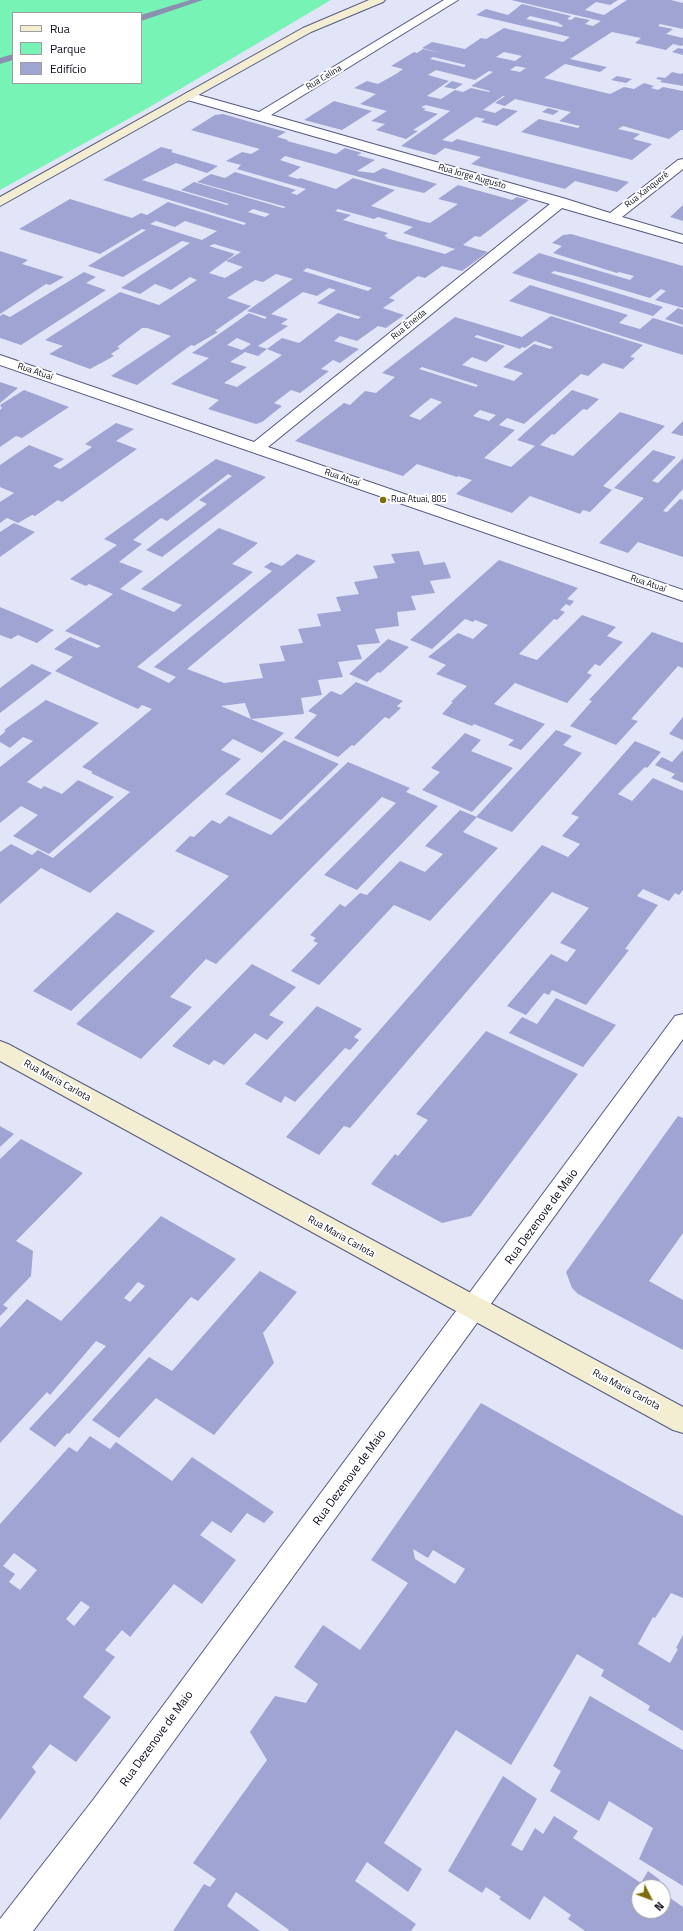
<!DOCTYPE html>
<meta charset="utf-8">
<style>
body{margin:0}
#map{position:relative;width:683px;height:1931px;overflow:hidden;background:#e2e5f8;font-family:"Titillium Web",sans-serif}
canvas{display:block}
.legend{position:absolute;left:12px;top:12px;width:130px;height:72px;box-sizing:border-box;background:#fff;border:1px solid #9d9ea4;margin:0;padding:5px 7px;list-style:none;font-size:12px;color:#0b0c1c}
.legend li{display:flex;align-items:center;gap:8px;height:20px}
.legend b{width:20px;border:1px solid #9d9ea4}
.north{position:absolute;left:631px;top:1879px;width:40px;height:40px;box-sizing:border-box;background:#fff;border:1px solid #9d9ea4;border-radius:50%;rotate:132deg;font-size:11px;font-weight:700;line-height:16px;text-align:center;color:#0b0c1c}
.north::after{content:'';display:block;margin:auto;width:14px;height:18px;background:#7c6e0a;clip-path:polygon(50% 0,100% 100%,50% 72%,0 100%)}
</style>
<div id="map">
<canvas width="683" height="1931"></canvas>
<ul class="legend">
<li><b style="height:5px;background:#f3eed1"></b>Rua</li>
<li><b style="height:11px;background:#78f3b6"></b>Parque</li>
<li><b style="height:11px;background:#a0a4d2"></b>Edifício</li>
</ul>
<div class="north">N</div>
</div>
<script>
const g = document.querySelector('canvas').getContext('2d');
g.lineJoin = 'round';
function fill(path, color) {
  g.fillStyle = color;
  g.fill(path, 'evenodd');
}
function strokePath(path, color, width, dash) {
  g.strokeStyle = color;
  g.lineWidth = width;
  g.lineCap = dash ? 'butt' : 'round';
  g.setLineDash(dash || []);
  g.stroke(path);
}
function label(font, color, halo, rows, align = 'center') {
  g.font = font + ' "Titillium Web",sans-serif';
  g.lineWidth = 4;
  g.setLineDash([]);
  g.textBaseline = 'middle';
  g.strokeStyle = halo;
  g.fillStyle = color;
  for (const [text, x, y, turn = 0] of rows) {
    g.save();
    g.translate(x, y);
    g.rotate((+turn || 0) * Math.PI / 180);
    g.textAlign = isNaN(turn) ? turn : align;
    if (halo) g.strokeText(text, 0, 0);
    g.fillText(text, 0, 0);
    g.restore();
  }
}
const green = new Path2D(`
 M0,0H331L148,108L0,190ZM13,13H141V83H13Z`);
const stream = new Path2D(`
 M190,0H203L141,21V15Z
 M13,54V60L0,64V58Z`);
const building = new Path2D(`
 M511,0H618L610,5L596,2L585,10L604,15L627,0H671L683,3V29L660,24L658,26L673,29L666,34L683,38V45L681,46L673,44L666,50L635,43L641,38L612,32L570,59L607,67L600,72L565,64L544,78L610,94L624,87L634,89L644,83L654,86L651,88L658,90L663,87L683,91V130H681L669,139L623,126L618,129L640,134L633,139L652,144L632,160L521,132L539,119L578,128L580,126L559,121L571,112L515,99L505,106L495,103L505,96H503L483,110L495,113L503,108L518,111L497,126L481,122L485,119L476,117L442,140L452,142L457,139L629,182L617,192L575,181L565,189L471,164L481,157L445,148L435,155L401,146L450,111L426,105L421,107L426,109L423,110L438,114L413,130L418,131L406,139L376,130L385,124L371,121L387,111L360,104L376,94L354,88L367,81L378,84L396,74L403,69L391,66L414,52L417,53L423,49L442,53L422,48L432,42L465,49L481,38L486,39L504,28L563,42L570,37L476,15L486,9L508,15L522,4L571,16L567,19L571,20L575,17L590,20L585,24L593,26L601,21ZM530,16L560,23L558,24L563,25L561,27L526,19ZM504,52L522,56L515,61L496,57ZM433,57L466,65L464,67L430,59ZM516,66L526,68L520,72L510,70ZM436,70L475,80L489,71L493,72L471,86L490,91L489,92L471,88L463,92L455,90L441,99L427,96L449,81L428,75Z
 M678,48L683,49V55L672,52Z
 M672,72L681,74L683,73V86L660,82L662,80L656,79L658,77L665,78Z
 M617,76L632,79L626,83L611,80Z
 M452,81L463,84L455,89L444,87Z
 M334,101L372,111L342,130L304,120Z
 M548,108L559,111L553,115L542,112Z
 M223,114L286,132L277,137L288,140L287,141L336,154L345,148L362,153L357,155L375,160L357,171L374,173L383,168L437,184L424,193L377,182L285,156L280,160L301,167L288,176L298,179L300,178L336,189L353,178L395,190L371,206L421,221L430,223L458,204L438,199L458,185L512,200L517,197L529,200L480,237L475,236L463,245L488,252L462,271L442,266L425,278L418,276L389,298L395,300L383,308L404,315L386,328L378,326L357,341L340,336L334,341L359,349L340,363L333,360L321,369L329,371L300,393L291,390L274,403L282,406L262,422L256,424L208,409L219,400L171,384L209,358L192,353L249,313L265,319L267,317L247,311L293,279L276,274L263,282L255,280L227,298L251,306L215,331L218,332L194,346L191,345L137,385L111,376L171,336L147,328H142L117,347L120,348L111,354L114,356L90,369L49,354L63,346L45,340L120,292L159,305L197,280L190,277L171,290L155,284L140,294L121,288L190,243L182,241L123,277L88,266L146,230L142,229L100,254L19,229L70,199L132,218L141,213L147,215L168,202L244,225L246,223L103,180L161,147L173,150L171,152L218,166L207,173L176,163L142,180L227,205L229,204L181,190L194,182L283,208L286,207L197,182L211,174L225,178L235,172L296,190L291,193L297,195L306,189L237,169L241,165L226,161L242,152L251,154L260,149L191,130L215,115ZM253,209L270,214L265,217L248,212ZM338,209L374,219L378,217L413,227L403,233L455,249L445,254L386,238L388,237L384,236L388,233L343,220L351,215L335,211ZM156,221L175,227L185,221L217,231L202,240L150,224ZM214,244L241,252L226,261L243,267L225,278L209,273L235,254L209,246ZM307,268L372,288L368,291L303,271ZM329,288L336,290L317,303L361,317L358,319L338,313L299,343L282,338L267,349L282,355L237,387L224,383L247,367L230,362L245,352L258,356L267,349L258,346L288,326L281,324L288,319L271,314L303,292L317,296ZM237,338L251,344L242,350L227,345Z
 M683,205V221L670,217Z
 M571,234L683,266V308L655,300L666,291L661,289L650,298L572,275L554,271L551,273L663,307L653,316L512,273L539,253L630,280L634,276L619,272L617,273L553,253L562,246L552,243L563,235Z
 M0,251L28,260L22,264L64,277L50,285L46,284L0,314Z
 M84,272L96,277L86,283L106,290L21,345L0,338V316L3,314L10,317Z
 M530,285L628,315L619,323L640,329L653,318L683,327V355L509,301Z
 M678,308L683,310V325L665,319Z
 M551,316L643,345L630,357L635,358L623,369L603,363L588,376L581,374L524,424L507,418L499,425L515,430L484,458L511,467L535,446L517,440L572,390L599,399L587,410L583,409L554,435L552,434L540,445L573,456L620,412L665,426L603,486L612,490L590,512L583,510L580,514L530,496L512,513L456,494L472,480L458,476L457,477L417,464L403,476L295,441L344,403L350,405L365,391L376,393L395,377L382,373L455,317L522,337ZM477,335L520,349L522,347L525,348L535,341L553,347L550,349L534,344L503,367L523,373L514,381L462,365L472,357L486,362L505,346L474,337ZM422,367L478,385L476,387L419,369ZM431,398L442,402L420,420L409,416ZM480,410L496,415L489,421L473,416Z
 M0,382L18,388L0,403Z
 M24,390L69,407L22,438L16,436L0,447V410L2,408L0,405Z
 M683,421V436L671,433Z
 M116,423L134,429L116,441L137,449L62,502L58,500L35,516L32,515L18,523L7,518L0,523V502L14,493L0,487V465L29,445L64,459L53,466L60,469L92,447L85,444Z
 M653,450L676,457L652,481L658,483L683,458V489L663,511L667,512L680,499L683,500V557L638,542L628,553L599,543L644,498L614,488Z
 M216,459L266,477L162,557L146,550L207,504L199,500L232,476L228,474L167,521L161,518L133,540L142,544L119,562L143,571L120,589L174,612L182,605L141,589L219,528L258,543L232,564L253,572L137,667L169,683L176,677L154,667L272,571L264,567L271,562L282,566L297,554L316,561L187,669L224,683L263,678L259,664L285,661L280,646L303,643L298,629L321,626L317,614L341,611L336,597L359,594L354,582L378,578L373,566L395,563L391,554L419,551L424,565L445,562L451,578L430,581L435,593L411,596L416,610L397,612L399,626L375,629L380,643L357,645L362,659L338,662L343,677L318,680L322,695L301,698L304,714L251,719L284,733L262,753L233,739L221,750L241,759L90,893L41,868L0,904V852L11,844L32,855L38,850L53,858L130,792L91,773L93,772L82,767L152,709L142,705L138,709L55,671L73,657L54,649L70,637L97,648L101,646L65,631L113,594L89,584L86,586L70,579L117,545L104,539ZM245,703L251,719L221,706Z
 M14,523L35,532L0,557V532Z
 M499,560L578,588L567,599L574,601L570,606L566,604L560,610L565,612L557,620L554,619L519,654L537,660L582,615L616,627L607,636L623,642L600,666L595,664L587,673L592,675L567,703L515,683L494,704L545,724L521,750L508,745L514,740L474,724L472,726L442,714L453,702H451L467,686L436,674L446,665L428,657L458,633L473,639L488,625L475,620L473,622L465,619L432,649L410,640Z
 M0,607L38,623L54,630L37,643L18,635L11,639L0,635Z
 M652,632L683,643V668L678,666L631,719L638,721L616,745L570,726L592,701L589,700Z
 M388,639L409,647L380,673L378,672L367,682L349,674Z
 M32,664L52,673L0,713V688Z
 M356,682L403,701L397,706L401,708L389,719L385,717L354,746L352,745L338,757L294,738L317,715L308,711L331,691L341,695Z
 M46,700L99,723L27,782L41,789L44,786L62,794L78,780L114,797L49,854L13,836L38,815L21,806L0,823V767L33,741L23,737L10,748L0,742V736L6,731L4,730Z
 M683,717V740L669,734Z
 M556,730L572,736L563,745L582,753L512,832L476,817Z
 M465,733L481,740L471,751L513,768L472,812L422,790L440,772L431,768Z
 M284,740L339,764L281,820L225,794Z
 M635,741L661,752L647,768L645,767L618,794L632,801L653,778L683,791V890L679,895L675,893L669,901L643,889L637,896L658,905L625,949L629,950L586,1005L552,990L549,995L544,993L526,1015L507,1006L551,954L567,962L576,950L560,943L589,908L552,892L350,1128L344,1126L319,1155L286,1137L542,845L568,857L580,844L562,836L579,817L571,814Z
 M683,750V783L671,778L675,774L655,765L662,757L672,762Z
 M348,762L410,788L406,792L438,806L357,890L324,875L396,803L382,797L216,964L206,959L170,997L192,1007L141,1059L76,1024L229,876L175,851L190,836L194,837L212,820L220,824L229,816L271,835Z
 M460,810L477,817L463,832L498,848L430,921L394,905L319,985L291,971L318,943L313,941L316,938L310,935L340,904L345,907L360,893L367,895L400,861L425,872L443,854L425,846Z
 M117,912L155,931L71,1011L33,991Z
 M252,964L296,987L269,1015L284,1022L267,1040L255,1033L224,1065L214,1060L209,1065L172,1046Z
 M556,998L616,1025L583,1067L509,1033L522,1017L537,1024Z
 M317,1006L362,1029L354,1037L359,1040L350,1050L345,1048L295,1102L285,1096L281,1103L245,1084Z
 M486,1031L578,1074L471,1216L442,1223L371,1184L395,1154L398,1156L428,1120L416,1114Z
 M678,1116L683,1118V1233L649,1281L683,1300V1350L578,1294L572,1288L566,1272Z
 M0,1126L14,1134L0,1147Z
 M21,1139L83,1173L16,1241L33,1251L31,1276L3,1305L8,1308L0,1316V1159Z
 M161,1216L236,1259L198,1301L191,1297L69,1434L67,1433L55,1447L29,1429L106,1346L96,1341L50,1395L47,1392L0,1443V1328L27,1299L61,1321ZM138,1282L145,1286L130,1302L124,1298Z
 M260,1271L297,1292L263,1333L274,1363L214,1435L156,1398L119,1438L92,1420L149,1357L172,1371Z
 M481,1403L683,1516V1598L671,1593L655,1618L653,1617L638,1644L670,1663L678,1649L676,1648L683,1635V1731L648,1710L650,1706L601,1676L604,1670L577,1654L511,1765L456,1730L384,1843L422,1869L408,1892L367,1862L355,1881L416,1924L411,1931H288L289,1930L236,1892L227,1906L260,1931H173L204,1884L210,1887L216,1879L193,1863L267,1760L250,1732L275,1696L306,1703L318,1684L294,1667L323,1625L360,1650L408,1583L371,1560ZM413,1549L428,1558L433,1550L465,1569L455,1584L415,1559Z
 M90,1436L110,1449L116,1442L172,1481L192,1457L274,1512L264,1523L247,1513L231,1533L212,1521L200,1535L236,1560L202,1604L174,1584L130,1637L122,1630L105,1650L115,1657L83,1697L111,1717L76,1762L50,1744L32,1767L36,1772L0,1820V1524L69,1447L77,1452ZM14,1553L37,1570L20,1590L9,1582L15,1574L3,1566ZM81,1601L90,1607L74,1626L66,1619Z
 M590,1696L683,1750V1886L639,1859L653,1828L609,1801L599,1821L550,1791L561,1771L553,1766Z
 M503,1776L537,1799L511,1845L522,1851L535,1828L543,1834L554,1816L578,1831L573,1838L641,1883L648,1871L660,1880L658,1883L663,1887H639V1911H663V1893L683,1907V1931H585L568,1919L571,1915L544,1896L530,1920L499,1899L501,1897L486,1887L482,1893L448,1871Z`);
const street = new Path2D(`
 M444,0H458L271,115L566,199L610,213L678,160L683,159V169L622,217L683,235V243L562,208L268,447L683,590V601L0,365V355L254,442L550,204L184,99L182,96L188,92L259,112Z
 M683,1014V1039L115,1822L33,1931H0V1919L93,1800L675,1016Z`);
const secondary = new Path2D(`
 M369,0H385L383,2L311,32L0,206V197L303,28Z
 M0,1041L8,1044L683,1407V1433L673,1430L0,1061Z`);
const markers = [
 [383,500,4,"#7c6e0a"]
];
const farStreetnames = [
 ["Rua Celina",324,78,-31],
 ["Rua Jorge Augusto",472,177,16],
 ["Rua Xanquerê",647,190,-38],
 ["Rua Êneida",409,325,-39],
 ["Rua Atuaí",35,372,19],
 ["Rua Atuaí",342,478,19],
 ["Rua Atuaí",648,584,19]
];
const farPoinames = [
 ["Rua Atuai, 805",391,500]
];
const streetNames = [
 ["Rua Maria Carlota",57,1081,29],
 ["Rua Maria Carlota",341,1237,29],
 ["Rua Maria Carlota",626,1390,28]
];
const nearStreetnames = [
 ["Rua Dezenove de Maio",542,1217,-54],
 ["Rua Dezenove de Maio",350,1478,-54],
 ["Rua Dezenove de Maio",157,1739,-54]
];
fill(green, '#78f3b6');
fill(stream, '#8b8fb0');
fill(building, '#a0a4d2');
strokePath(street, '#555881', 2);
strokePath(secondary, '#555881', 2);
fill(street, '#fff');
fill(secondary, '#f3eed1');
for (const [x, y, r, color] of markers) {
  const dot = new Path2D();
  dot.arc(x, y, r, 0, 2 * Math.PI);
  g.fillStyle = color;
  g.fill(dot);
  strokePath(dot, '#fff', 1.5);
}
label('9px', '#0b0c1c', '#fff', farStreetnames);
label('9px', '#0b0c1c', '#fff', farPoinames, 'left');
label('10px', '#0b0c1c', '#fff', streetNames);
label('12px', '#0b0c1c', '#fff', nearStreetnames);
</script>
